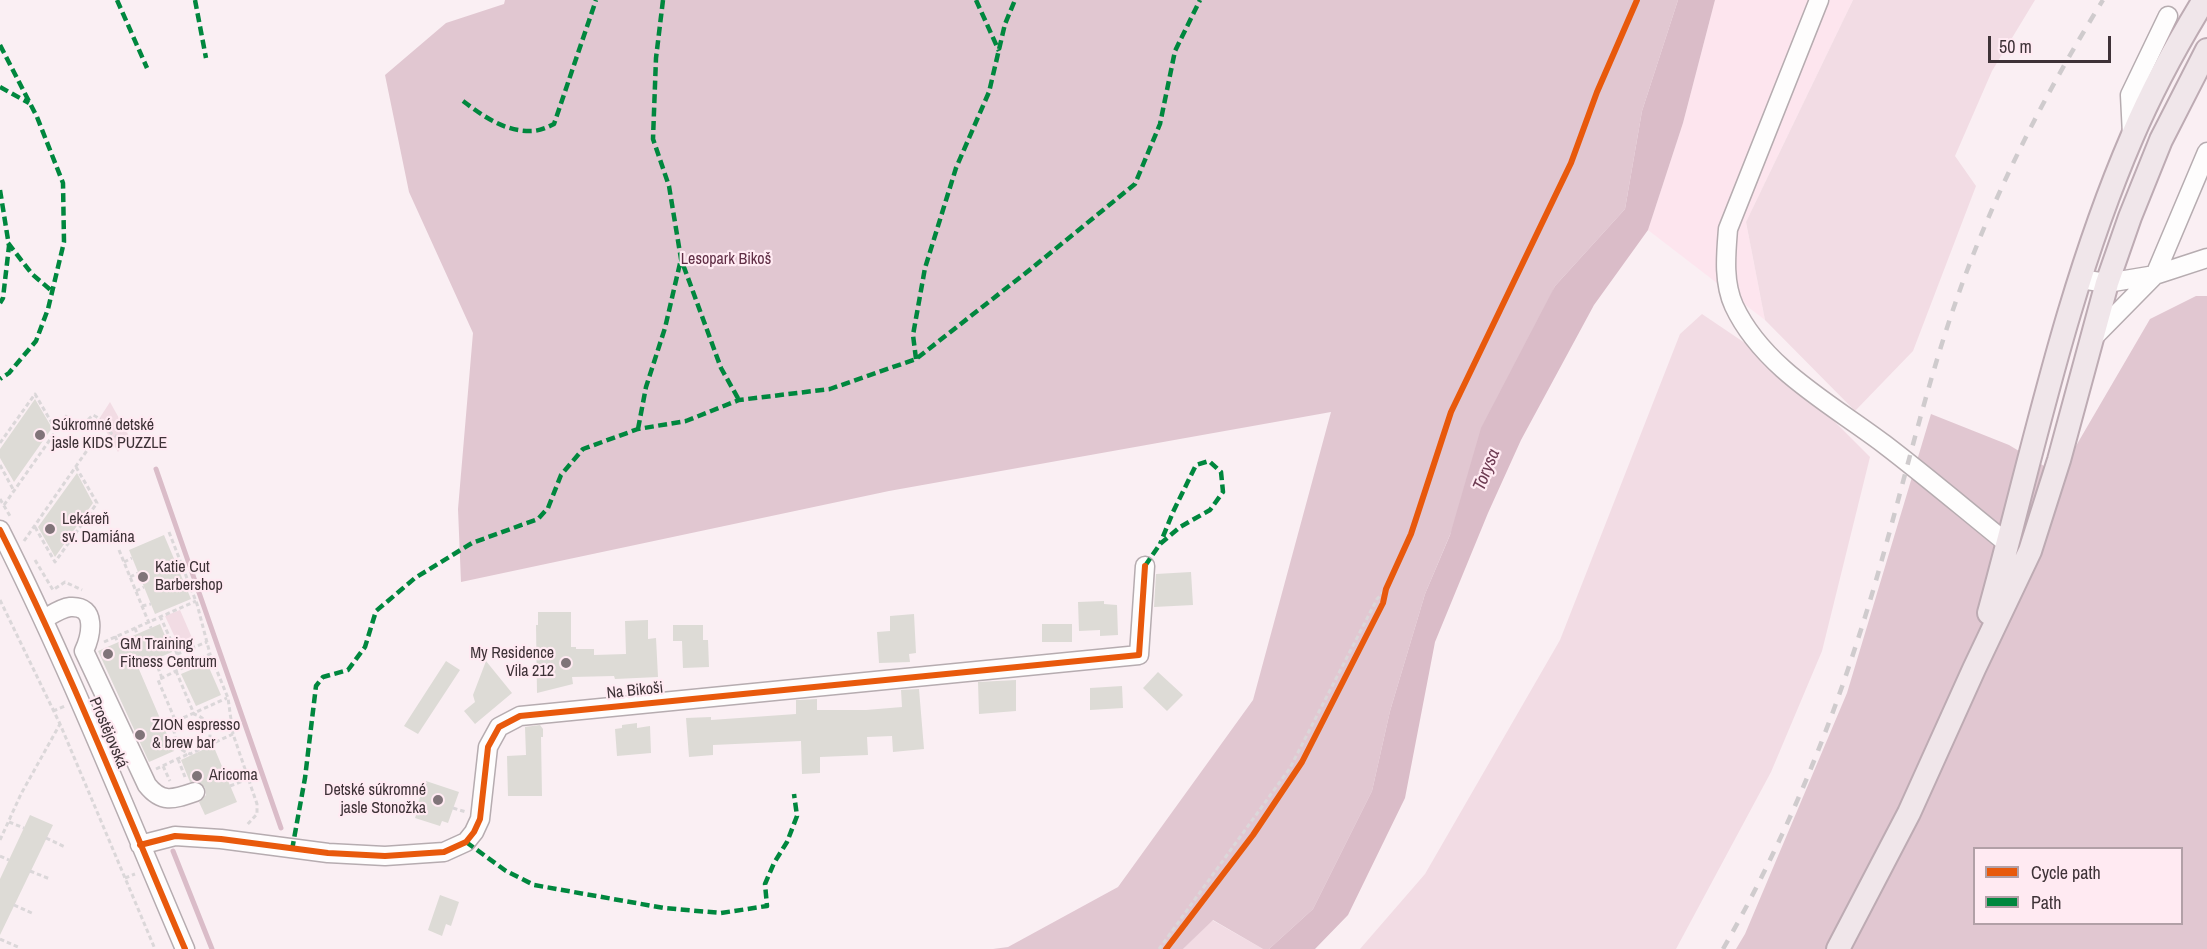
<!DOCTYPE html>
<meta charset="utf-8">
<style>
body{margin:0}
#map{position:relative;width:2207px;height:949px;overflow:hidden;background:#faeff3;font-family:"Archivo Narrow",sans-serif}
canvas{display:block}
.legend{position:absolute;left:1973px;top:847px;width:210px;height:78px;box-sizing:border-box;background:#ffeaf2;border:2px solid #b2a0a7;margin:0;padding:8px 10px;list-style:none;font-size:18px;color:#3e3237}
.legend li{display:flex;align-items:center;gap:12px;height:30px}
.legend b{width:30px;border:2px solid #b2a0a7}
.scale{position:absolute;left:1988px;top:36px;width:123px;height:27px;box-sizing:border-box;border:3px solid #3e3237;border-top:0;padding-left:8px;font-size:18px;line-height:21px;white-space:nowrap;color:#3e3237;-webkit-text-stroke:4px #ffeaf2;paint-order:stroke}
</style>
<div id="map">
<canvas width="2207" height="949"></canvas>
<ul class="legend">
<li><b style="height:8px;background:#e8590c"></b>Cycle path</li>
<li><b style="height:8px;background:#00873e"></b>Path</li>
</ul>
<div class="scale">50 m</div>
</div>
<script>
const g = document.querySelector('canvas').getContext('2d');
g.lineJoin = 'round';
function fill(path, color) {
  g.fillStyle = color;
  g.fill(path, 'evenodd');
}
function strokePath(path, color, width, dash) {
  g.strokeStyle = color;
  g.lineWidth = width;
  g.lineCap = dash ? 'butt' : 'round';
  g.setLineDash(dash || []);
  g.stroke(path);
}
function label(font, color, halo, rows, align = 'center') {
  g.font = font + ' "Archivo Narrow",sans-serif';
  g.lineWidth = 4.5;
  g.setLineDash([]);
  g.textBaseline = 'middle';
  g.strokeStyle = halo;
  g.fillStyle = color;
  for (const [text, x, y, turn = 0] of rows) {
    g.save();
    g.translate(x, y);
    g.rotate((+turn || 0) * Math.PI / 180);
    g.textAlign = isNaN(turn) ? turn : align;
    if (halo) g.strokeText(text, 0, 0);
    g.fillText(text, 0, 0);
    g.restore();
  }
}
const built = new Path2D(`
 M1715,0H1853L1746,222L1765,320L1648,230L1683,123Z`);
const green = new Path2D(`
 M1853,0H2035L1992,71L1955,156L1976,186L1913,351L1855,411L1765,320L1746,222Z
 M1702,314L1779,366L1870,457L1822,651L1771,772L1676,949H1360L1425,874L1560,640L1680,334Z
 M110,402L129,436L118,452L99,419Z
 M180,610L193,640L179,646L165,616Z
 M1212,920L1263,949H1183Z`);
const forest = new Path2D(`
 M505,0H1678L1642,111L1625,209L1555,286L1425,594L1390,711L1372,791L1313,909L1269,949H1263L1213,920L1183,949H993L1008,947L1118,887L1253,700L1331,412L889,491L461,582L458,509L473,333L409,192L385,75L446,23L504,4Z
 M2196,296H2207V949H1736L1745,934L1847,693L1931,414L2009,445L2059,475L2150,319ZM1974,848H2182V924H1974Z`);
const water = new Path2D(`
 M1678,0H1715L1683,123L1648,230L1594,305L1521,440L1488,513L1435,642L1405,798L1348,915L1315,949H1269L1313,909L1372,791L1390,711L1425,594L1450,535L1481,428L1555,286L1625,209L1642,111Z`);
const stream = new Path2D(`
 M156,469L281,828
 M173,851L212,949`);
const building = new Path2D(`
 M35,399L52,428L14,482L0,458V449Z
 M77,473L93,503L55,557L38,527Z
 M164,535L191,599L155,614L129,550Z
 M1191,572L1193,605L1154,607L1156,574Z
 M1104,601V604L1117,605L1118,635L1100,636V630L1079,631L1078,602Z
 M538,612H571V647H576V649H594V655L626,654L625,621L648,620V639L656,638L658,677L615,679L614,676L572,677L573,684L537,693L536,625H538Z
 M914,614L916,653L909,654L910,662L879,663L877,632L890,631V616Z
 M160,624L172,652L138,667L174,751L149,762L98,651Z
 M1042,624H1072V642H1042Z
 M673,625H703V640H708L709,667L683,668L682,641H673Z
 M446,661L460,670L418,734L404,726Z
 M486,661L512,693L475,724L464,711L475,702L473,695Z
 M207,663L221,695L196,706L181,674Z
 M1158,672L1183,695L1167,711L1143,688Z
 M1016,680V711L979,714L978,682Z
 M1122,686L1123,708L1090,710V688Z
 M919,689L924,749L893,752L892,736L867,737L868,755L820,757V773L802,774L801,741L713,745V755L689,757L686,718L711,717V720L796,714V700H800L817,699V710H866L902,707L901,690Z
 M637,723V728L650,726L651,753L617,756L615,729L622,728V725Z
 M540,725L543,729V737H541L542,796H508L507,756L526,755L525,727Z
 M213,745L237,802L205,815L199,802L206,795L205,788L198,781L190,782L181,760Z
 M426,781L459,792L448,823L442,821L440,826L415,818L417,812L415,811Z
 M30,815L53,825L0,935V879Z
 M440,895L459,902L451,926L446,924L442,936L428,930Z`);
const path = new Path2D(`
 M77,430L93,415C108,422 104,432 118,437
 M0,443L35,394L56,430
 M0,465L14,491
 M0,499L10,516
 M4,505L68,414
 M35,527L55,562L97,503L76,467
 M169,532L197,604L210,654
 M24,541L88,449
 M119,550L151,628
 M35,560L53,590L65,582L82,590
 M124,562L132,558
 M130,577L138,573
 M136,591L144,587
 M0,600L60,724L155,949
 M142,606L151,604
 M160,616L183,667
 M135,628L137,634
 M115,636L118,643
 M104,642L196,601
 M177,654L207,642
 M155,660L162,678
 M176,671L194,714C209,719 214,731 207,746
 M53,711L65,706
 M163,727L227,698
 M233,734L228,698L210,654L158,680L176,722L174,731L176,741L182,750L190,754L233,734L257,804V814L246,826
 M178,759L185,777
 M163,766L170,781
 M156,769L188,754
 M230,786L248,779
 M453,808L466,812
 M9,822L24,828
 M46,838L65,847
 M0,840L21,794L60,724
 M0,856L9,860
 M30,871L50,879
 M125,878L135,874
 M14,905L34,914
 M0,939L18,947
 M1159,949L1290,768L1377,599L1386,589`);
const minor = new Path2D(`
 M1819,0L1728,229C1726,254 1723,282 1734,306C1763,368 1831,404 1884,444C1926,476 1967,511 2008,544
 M2132,135L2130,95L2168,16
 M2080,279L2107,283L2155,275L2207,258
 M2090,341L2155,275L2207,152
 M0,530C69,667 125,809 185,949
 M44,619C51,615 61,608 70,607C98,605 91,636 84,651L147,785C162,804 174,799 195,792
 M140,845L175,836L221,839L328,853L385,856L444,852L466,842L474,832L480,819L488,747L499,727L520,716L1139,655L1145,566`);
const major = new Path2D(`
 M1989,613C2033,453 2066,290 2132,137C2152,90 2177,44 2204,0
 M1838,949L1909,813L1974,669L2030,551L2059,460L2107,283L2130,217L2161,140L2207,50`);
const rail = new Path2D(`
 M1723,949C1778,853 1823,748 1857,642C1894,530 1917,413 1956,301C1993,195 2044,95 2103,0`);
const quiet = new Path2D(`
 M117,0L147,68
 M195,0L206,58
 M663,0L656,58L653,139L669,186L681,259L721,368L739,400
 M976,0L999,51
 M0,45L37,117L63,183L64,242L48,309L36,341L9,373L0,379
 M0,87L29,103
 M463,101C483,116 505,132 532,131C539,131 548,127 554,124L596,0
 M0,190L9,246L3,298L0,303
 M8,243L32,274L53,292
 M916,359L913,335L925,268L956,168L989,92L1005,24L1015,0
 M638,429L646,387L665,328L681,259
 M1145,566L1160,544L1180,527L1210,510L1223,492L1221,472L1209,461L1196,465L1173,512L1160,544
 M466,842L506,871L534,885L664,908L721,913L767,906L765,884L774,863L787,842L797,816L794,794
 M292,850L305,778L316,686L323,677L348,670L365,647L376,611L415,578L472,543L538,519L548,508L561,475L583,449L638,429L686,421L739,400L830,389L916,359L1032,268L1135,184L1160,124L1175,51L1200,0`);
const cycleway = new Path2D(`
 M0,530C69,667 125,809 185,949
 M140,845L175,836L221,839L328,853L385,856L444,852L466,842L474,832L480,819L488,747L499,727L520,716L1139,655L1145,566
 M1166,949L1253,835L1302,762L1383,603L1386,589L1411,534L1451,412L1571,163L1597,92L1637,0`);
const markers = [
 [40,435,6,"#807479"],
 [50,529,6,"#807479"],
 [143,577,6,"#807479"],
 [108,654,6,"#807479"],
 [566,663,6,"#807479"],
 [140,735,6,"#807479"],
 [197,776,6,"#807479"],
 [438,800,6,"#807479"]
];
const parkNames = [
 ["Lesopark Bikoš",726,260]
];
const poiNames = [
 ["Súkromné detské",52,426],
 ["jasle KIDS PUZZLE",52,444],
 ["Lekáreň",62,520],
 ["sv. Damiána",62,538],
 ["Katie Cut",155,568],
 ["Barbershop",155,586],
 ["GM Training",120,645],
 ["Fitness Centrum",120,663],
 ["My Residence",554,654,"right"],
 ["Vila 212",554,672,"right"],
 ["ZION espresso",152,726],
 ["& brew bar",152,744],
 ["Aricoma",209,776],
 ["Detské súkromné",426,791,"right"],
 ["jasle Stonožka",426,809,"right"]
];
const streetNames = [
 ["Na Bikoši",635,691,-6],
 ["Prostějovská",108,733,67]
];
const waterNames = [
 ["Torysa",1487,470,-68]
];
fill(built, '#fde5ee');
fill(green, '#f2dce4');
fill(forest, '#e1c7d1');
fill(water, '#dabcc8');
strokePath(stream, '#dabcc8', 5);
fill(building, '#dddbd6');
strokePath(minor, '#b6acb0', 21);
strokePath(major, '#bdabb3', 26);
strokePath(path, '#dbd7d9', 3, [4.5, 3]);
strokePath(minor, '#fefdfd', 18);
strokePath(major, '#f0e6ea', 22);
strokePath(rail, '#cfcbcd', 4.5, [10, 10]);
strokePath(quiet, '#00873e', 4.5, [9, 4.5]);
strokePath(cycleway, '#e8590c', 6);
for (const [x, y, r, color] of markers) {
  const dot = new Path2D();
  dot.arc(x, y, r, 0, 2 * Math.PI);
  g.fillStyle = color;
  g.fill(dot);
  strokePath(dot, '#ffeaf2', 2);
}
label('16px', '#5f2d44', '#ffeaf2', parkNames);
label('16px', '#3e3237', '#ffeaf2', poiNames, 'left');
label('16px', '#3e3237', '#ffeaf2', streetNames);
label('italic 18px', '#6e3b52', '#ffeaf2', waterNames);
</script>
